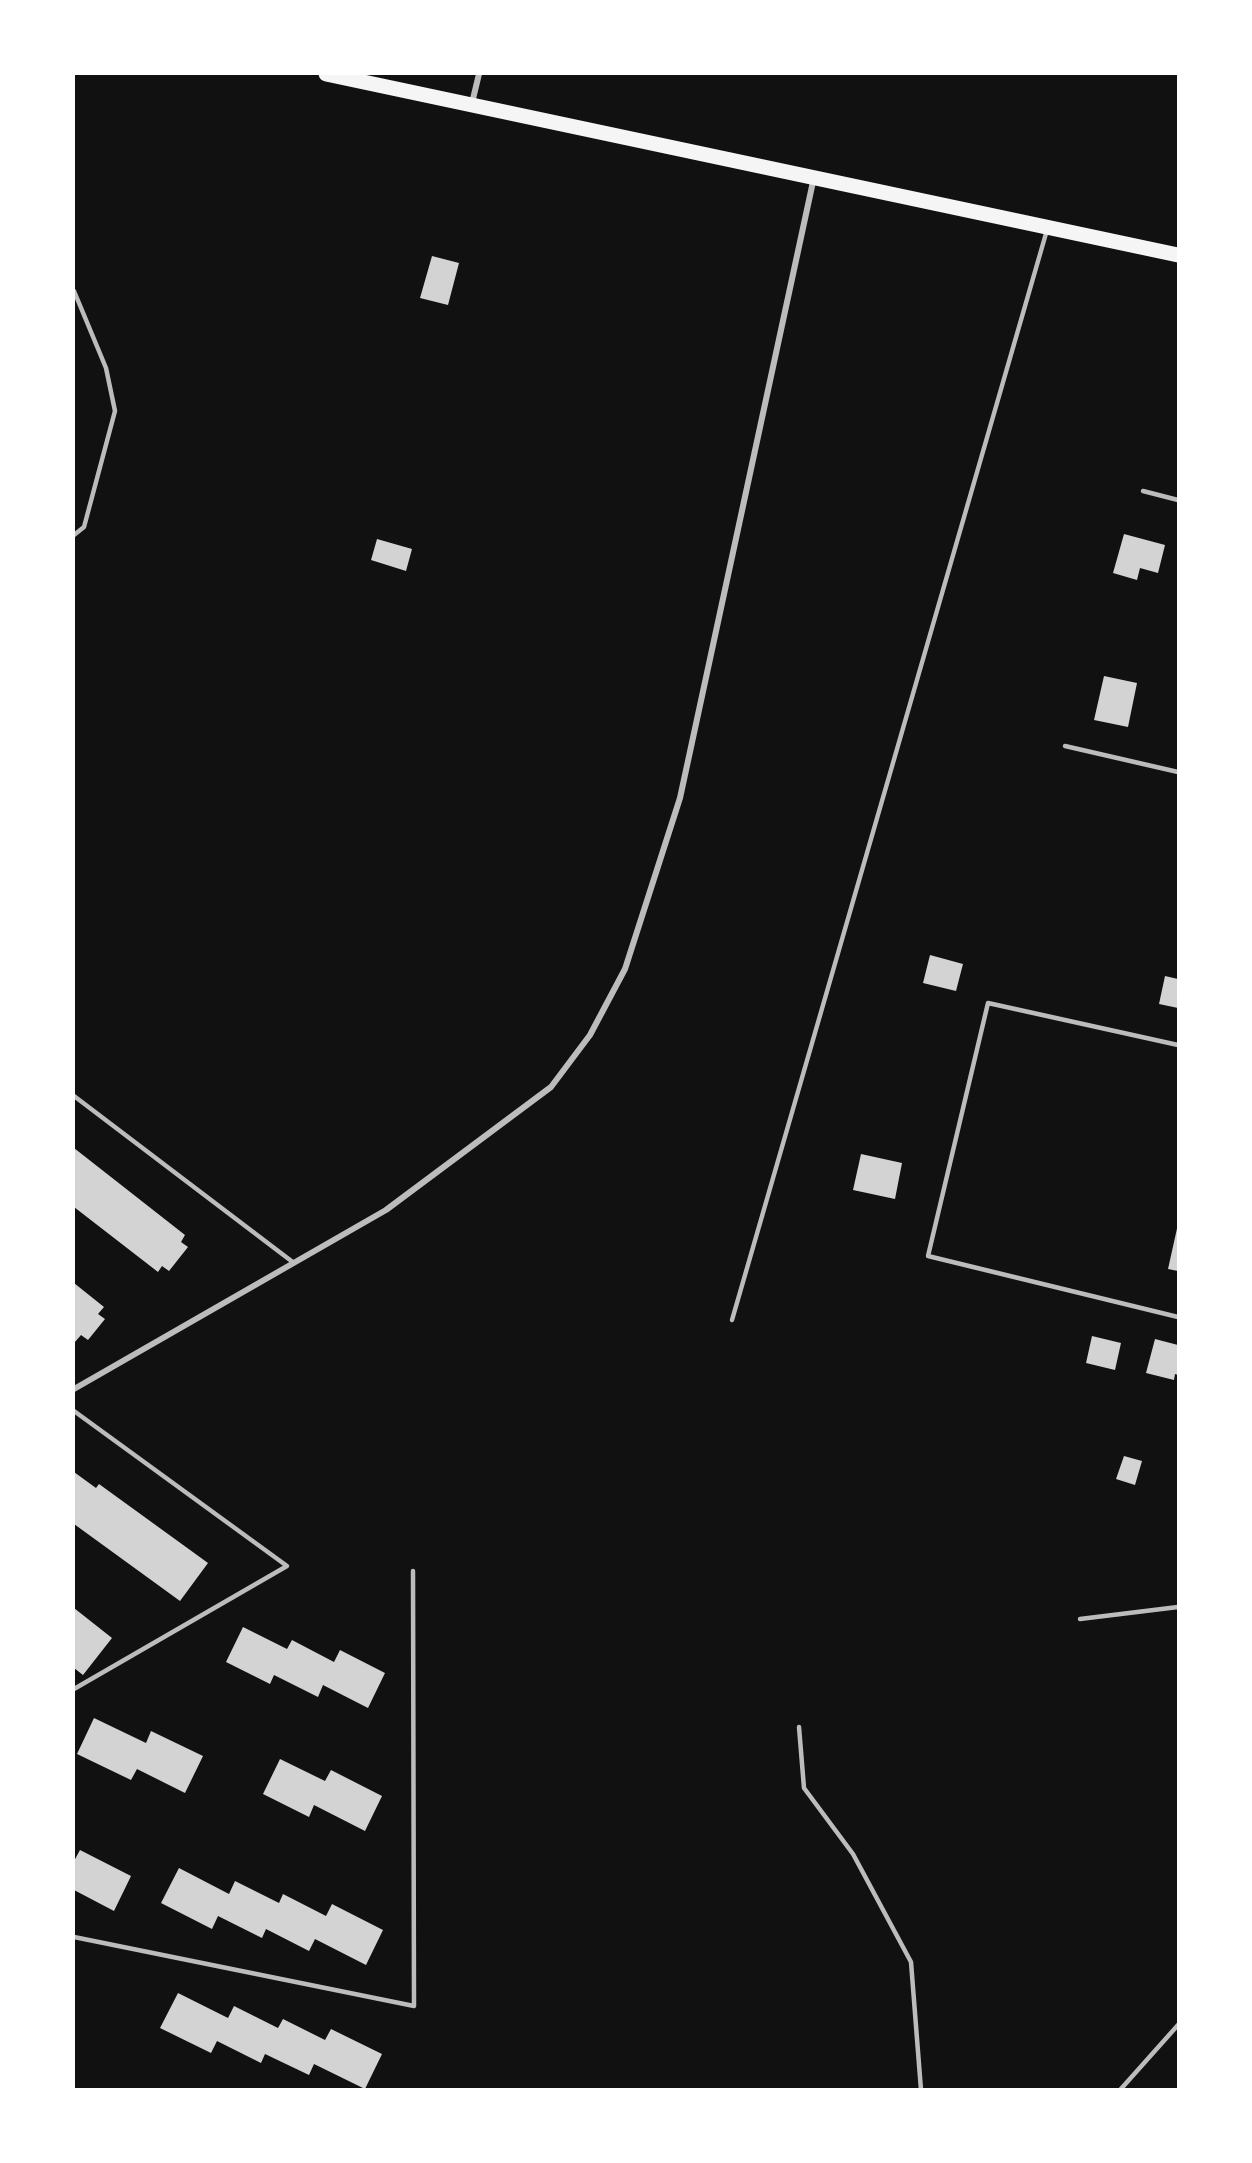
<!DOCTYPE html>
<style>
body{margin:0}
#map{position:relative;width:1252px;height:2163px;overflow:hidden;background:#111;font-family:"Exo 2",sans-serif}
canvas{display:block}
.frame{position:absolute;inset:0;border:75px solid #fff;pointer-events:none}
</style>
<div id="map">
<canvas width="1252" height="2163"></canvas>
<div class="frame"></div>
</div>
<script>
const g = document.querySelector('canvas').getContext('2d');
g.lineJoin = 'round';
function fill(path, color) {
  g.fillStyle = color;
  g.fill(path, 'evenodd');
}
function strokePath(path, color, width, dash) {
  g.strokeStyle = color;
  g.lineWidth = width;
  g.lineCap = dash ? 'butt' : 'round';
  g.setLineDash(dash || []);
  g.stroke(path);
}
const building = new Path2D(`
 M432,256L459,263L448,305L420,298Z
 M1124,534L1165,545L1158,573L1140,568L1137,580L1113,573Z
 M377,539L412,549L406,571L371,560Z
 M1104,676L1137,683L1128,727L1094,720Z
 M930,955L963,964L956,991L923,983Z
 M1165,976L1178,979V1008L1159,1004Z
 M74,1148L185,1235L181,1242L188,1247L169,1271L162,1266L158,1272L74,1207Z
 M861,1154L902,1163L895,1199L853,1190Z
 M1178,1224V1271L1168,1269Z
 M74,1283L104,1307L98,1314L105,1319L88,1340L81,1335L75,1342L74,1341Z
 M1092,1336L1121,1343L1115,1370L1086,1363Z
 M1155,1339L1178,1345V1375L1175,1374L1174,1380L1146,1373Z
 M1124,1456L1142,1461L1135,1485L1116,1479Z
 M74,1472L96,1488L99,1484L208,1563L180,1601L74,1524Z
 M74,1608L112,1638L83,1675L74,1668Z
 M243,1627L287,1649L292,1640L334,1662L340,1650L385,1673L368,1708L323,1685L318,1697L274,1675L270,1684L226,1662Z
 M94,1718L146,1743L151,1731L203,1756L185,1793L137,1769L131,1780L77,1754Z
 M280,1759L325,1781L331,1770L382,1796L365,1831L314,1805L309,1817L263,1794Z
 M80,1850L131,1876L114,1911L74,1890V1861Z
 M179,1868L229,1894L235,1881L279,1903L283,1894L326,1916L332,1904L383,1930L366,1965L315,1939L309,1951L266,1929L262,1938L218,1916L212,1929L161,1903Z
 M178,1993L228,2018L234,2006L278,2028L283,2019L325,2040L331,2029L382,2054L365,2089L314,2064L309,2075L265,2054L261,2063L217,2041L211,2053L160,2028Z`);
const service = new Path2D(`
 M74,291L106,368L115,411L84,527L74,535
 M1143,491L1178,500
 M1065,746L1178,772
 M1178,1045L988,1003L928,1256L1178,1317
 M74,1096L294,1263
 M732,1320L1047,230
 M74,1411L287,1566L74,1689
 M1080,1619L1178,1607
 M799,1727L804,1788L853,1854L911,1962L921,2090
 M74,1937L414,2006L413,1571
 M1120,2090L1178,2025`);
const minor = new Path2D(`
 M472,103L479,74
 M74,1389L386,1210L551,1087L590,1035L625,969L680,798L814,177`);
const primary = new Path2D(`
 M326,74L1178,255`);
fill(building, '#d3d3d3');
strokePath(service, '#bcbcbc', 4.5);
strokePath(minor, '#bcbcbc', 6);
strokePath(primary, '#f5f5f5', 15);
</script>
